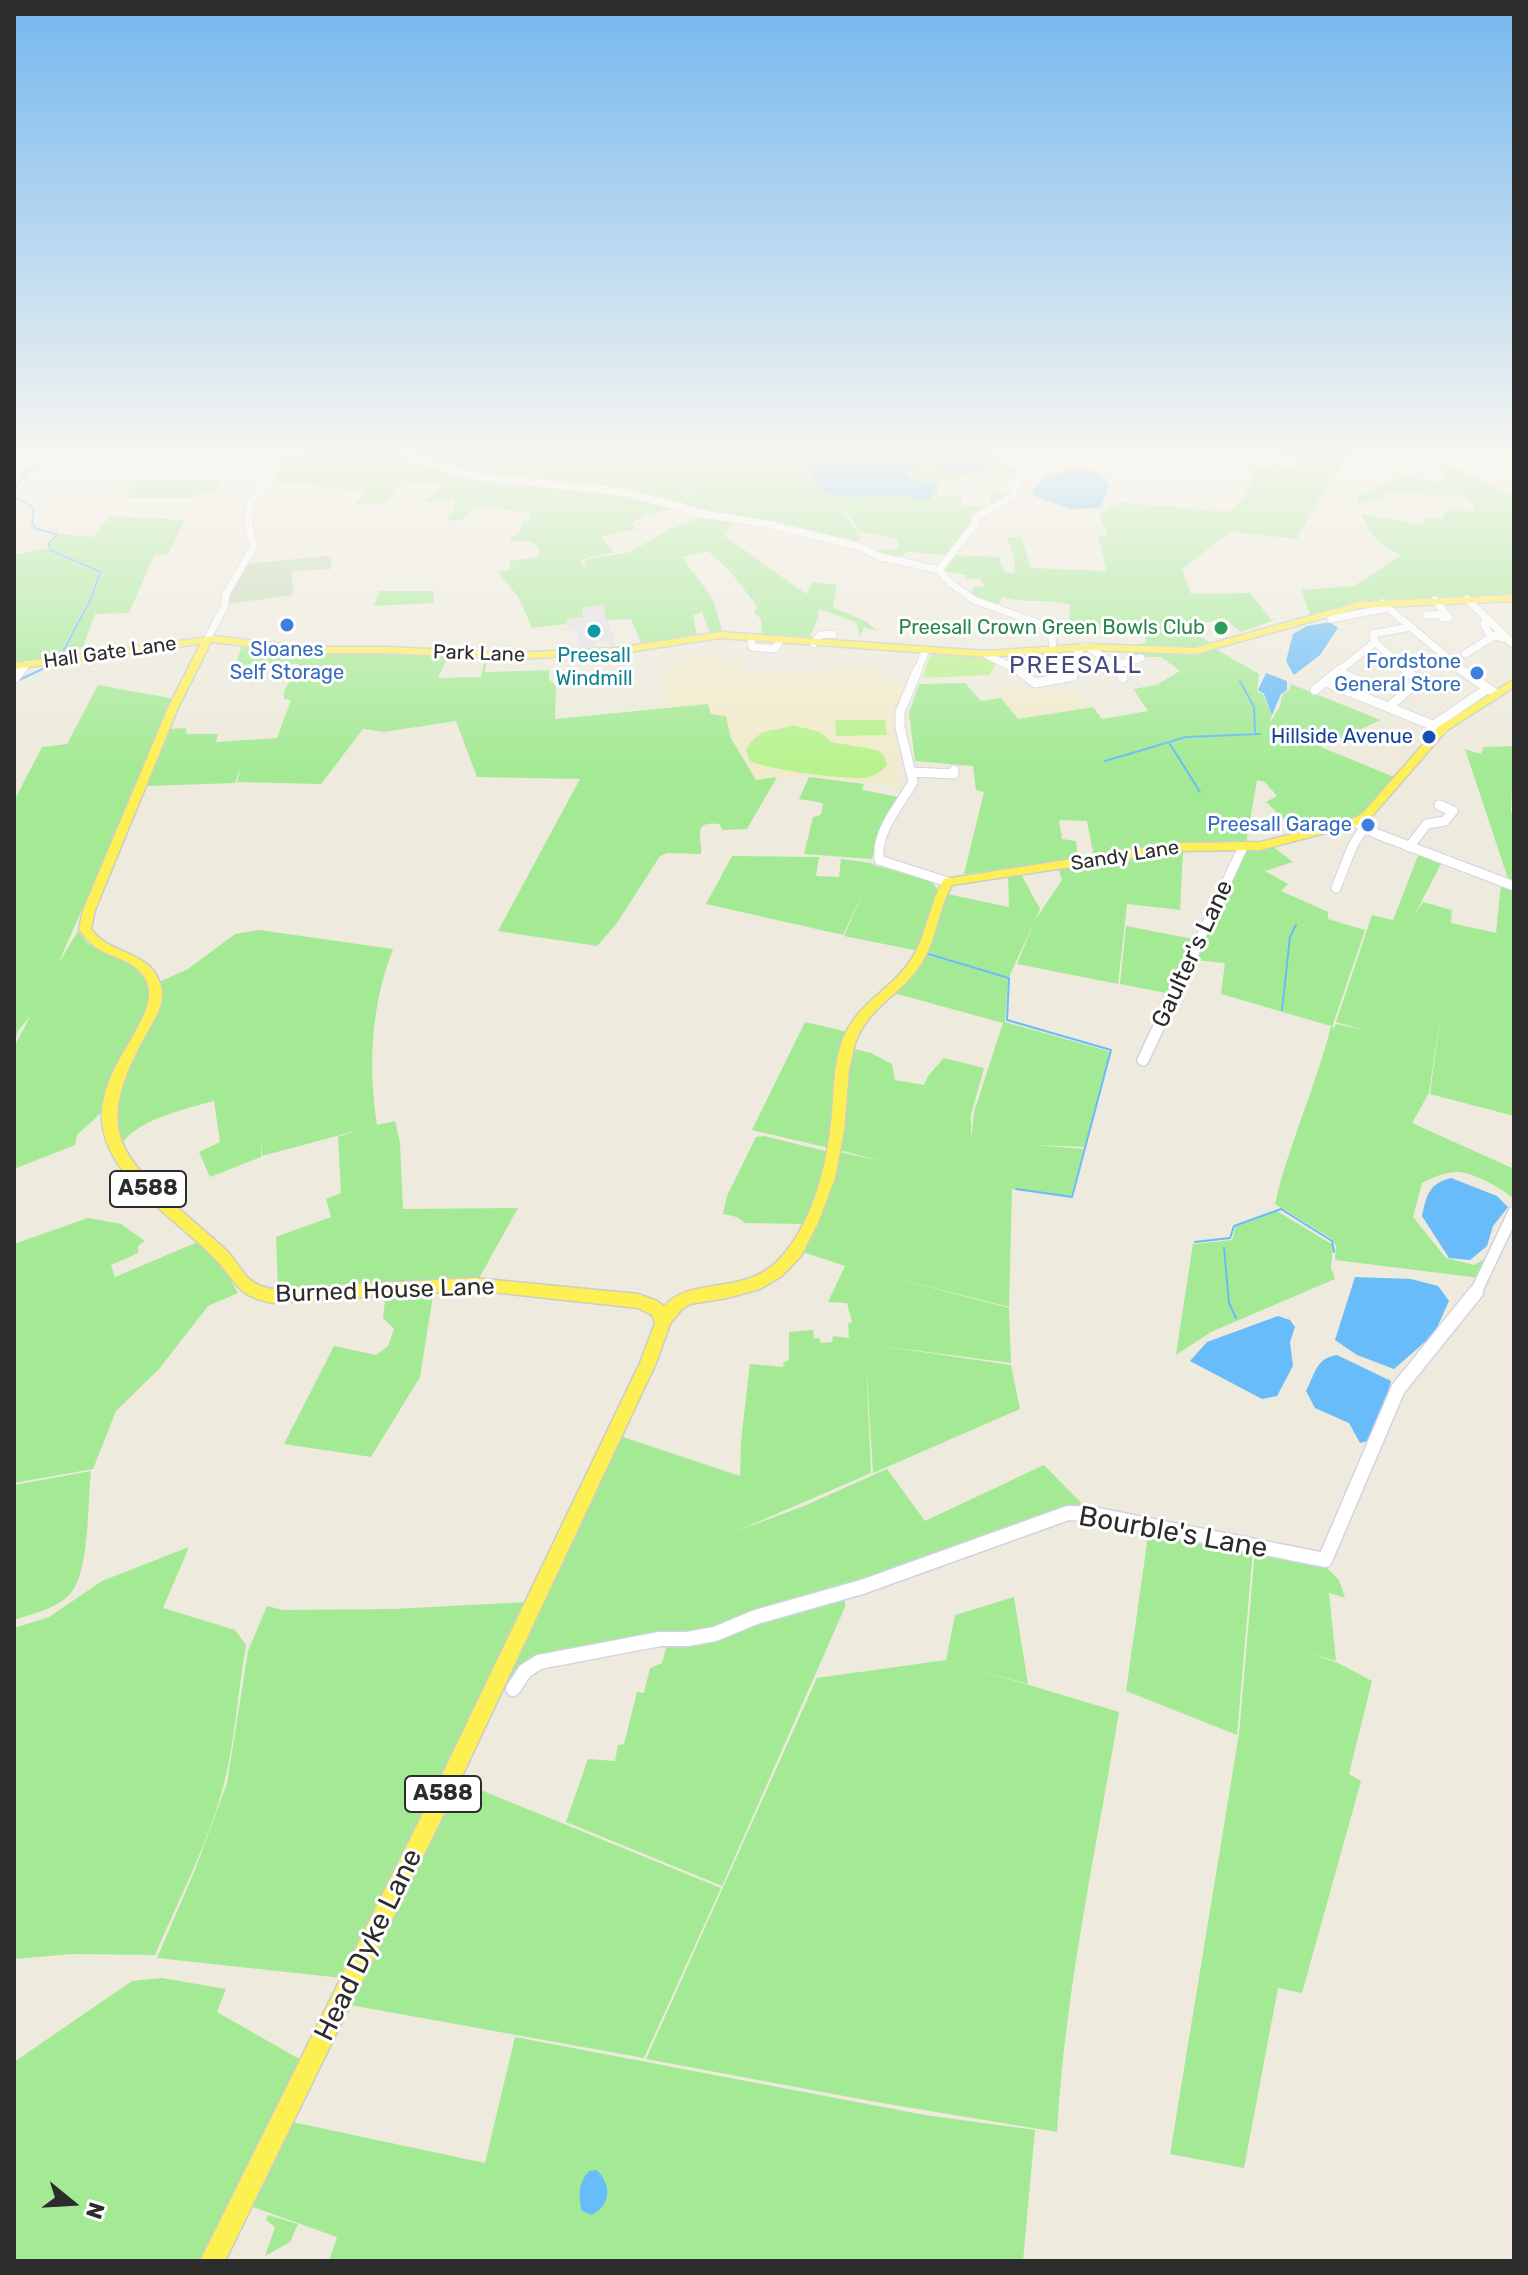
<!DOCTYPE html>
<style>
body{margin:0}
#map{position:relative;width:1528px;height:2275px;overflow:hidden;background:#eeeadd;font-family:Rubik,sans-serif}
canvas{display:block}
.frame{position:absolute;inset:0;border:16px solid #2c2c2c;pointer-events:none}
.north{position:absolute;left:32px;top:2163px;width:80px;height:80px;-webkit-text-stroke:6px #fff;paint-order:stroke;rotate:108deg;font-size:22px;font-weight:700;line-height:32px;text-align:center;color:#2c2c2c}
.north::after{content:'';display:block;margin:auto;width:28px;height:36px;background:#2c2c2c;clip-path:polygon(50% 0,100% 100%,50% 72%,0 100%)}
</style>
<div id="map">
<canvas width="1528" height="2275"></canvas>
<div class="frame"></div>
<div class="north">N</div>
</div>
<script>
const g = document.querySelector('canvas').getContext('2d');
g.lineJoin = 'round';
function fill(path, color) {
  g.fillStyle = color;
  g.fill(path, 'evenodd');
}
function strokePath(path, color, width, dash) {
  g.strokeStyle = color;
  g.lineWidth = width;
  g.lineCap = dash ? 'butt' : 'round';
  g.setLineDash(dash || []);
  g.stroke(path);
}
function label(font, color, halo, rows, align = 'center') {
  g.font = font + ' Rubik,sans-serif';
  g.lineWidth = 6;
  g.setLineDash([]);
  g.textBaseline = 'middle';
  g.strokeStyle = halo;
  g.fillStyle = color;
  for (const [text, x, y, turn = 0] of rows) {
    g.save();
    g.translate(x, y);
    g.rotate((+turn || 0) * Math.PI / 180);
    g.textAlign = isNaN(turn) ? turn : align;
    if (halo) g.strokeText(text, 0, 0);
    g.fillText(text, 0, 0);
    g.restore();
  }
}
const industrial = new Path2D(`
 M604,605L617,649H611L608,640L595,642L596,650L581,652L576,631H569L566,619L583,617L581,607Z`);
const education = new Path2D(`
 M725,653L729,661L742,663L740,671L828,674L829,665L881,668L878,678L908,682L895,715L901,787L808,776L756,779L732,737L726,716L712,713L709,704L664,707L662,672L685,657Z
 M1009,685L1015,690L1036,685L1045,693L1072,689L1093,707L1018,719L996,692Z`);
const green = new Path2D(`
 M318,450L321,467L320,450H398L458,473L601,489L644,500L645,508L644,498L674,507L648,517L647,514L631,523L636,529L601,537L614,552L582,559L581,563L587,569L584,560L630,552L670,529L708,515L735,520L725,536L806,594L813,582L837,585L833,607L867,622L877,631L864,627L860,637L856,622L819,609L817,613L819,616L810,636L814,639L762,636L761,619L754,612L757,607L754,602L730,571L708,551L682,557L713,599L722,630L728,634L711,635L701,610V613L693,615L697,636L642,645L631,619L607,620L603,605L582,607L583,617L566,619L567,624L532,628L519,598L498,572L510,569V561L538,557L540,549L530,541L510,542V537L518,534L523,522L530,520L531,513L505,510L503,506L473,507L464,519L449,521L447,518L453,510L455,498L424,503L446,481L431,484L401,481L386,503L355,504L366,492L277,481L283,458L306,456L308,452Z
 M402,450H690L691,455V450H981L1005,462L1001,464L1018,472L1014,478H963L941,482L937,496L961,497L963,506L983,507L990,504L992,488L1009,495L972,525L948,555L907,552L897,560L868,551L899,549L897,539L859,531L846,510L842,511L861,537L856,544L716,515L681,504L709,470L679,504L573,483L475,475L438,465Z
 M1267,450H1352L1315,505L1297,539L1230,532L1182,569L1191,594L1250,593L1272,621L1241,632L1224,618L1197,625L1201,629L1195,631L1212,645L1183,650L1131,646L1145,643L1146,635L1069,624L1070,605C1051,598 1021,604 1002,597L996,609L967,594L974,590L973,587L984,586L980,578L967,580L966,575L943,571L954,555L999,557L1004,572L1015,573L1014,557L1007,537H1021L1031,568L1107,571L1108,575L1098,536H1108L1099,514L1121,502L1228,512L1240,502L1255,477L1244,461L1252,462L1254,467L1277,471L1285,463L1296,465L1295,459Z
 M1441,461L1514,497V596L1371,601L1310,615L1302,590L1354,586L1401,555C1381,546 1370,536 1361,514L1422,525L1426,517L1442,520L1446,510L1475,511L1471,500L1464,496L1387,493L1385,498L1358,503L1357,496L1403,476L1443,483Z
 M138,480L222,481L215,494H197L194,498H124Z
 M110,516L184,520L168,555H154L129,613L95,614L83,647L70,649L66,658L59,659L92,596L101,571L68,560L98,573L90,596L61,652L56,657L14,663V555L47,548L65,559L49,546L60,534L93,537Z
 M379,591H433L434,603L374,606Z
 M243,643L309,652L448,656L438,678L481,677L485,658H487L485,672L549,670V679L556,686L555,719L708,704L711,714L726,716L731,738L756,780L777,777L747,829L723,830L719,824C690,820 703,840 701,854L667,853L660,856L617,923L597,946L498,931L580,779L477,777L456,721L384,732L363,729L321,784L237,782L242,764L235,783L147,786L169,729L186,728L187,734H218L216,742L277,738L291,700L284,699V691L298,664H250L233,670Z
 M1128,649L1195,652L1216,649L1259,674L1257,692L1263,694L1272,715L1270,723L1280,706L1282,695L1289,690L1291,684L1381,720L1321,747L1394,777L1376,800L1353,819L1298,833L1266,802L1277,796L1265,782L1257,780L1246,843L1164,844L1094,857L1087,821L1059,820L1062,839L1076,841L1078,859L964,874L984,792L976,790L973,766L915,761L909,713L919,684L965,683L981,701L1001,698L1018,719L1093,707L1102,719L1148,711L1133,689L1156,685L1180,671L1161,657H1131Z
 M98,685L175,699L58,964L78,931L88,944L131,964L150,986L149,1011L103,1111L77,1135L75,1145L14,1169V1047L31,1015L18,1031L14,1044V801L42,747L67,744Z
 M1514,746L1511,812L1514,813V885L1509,882L1465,749L1481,754L1484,747Z
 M809,777L864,784L862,790L899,797L882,826L872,859L804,854L813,817L821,815L823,803L799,799Z
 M1272,846L1293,862L1265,871L1288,884L1281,891L1328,912V919L1365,930L1332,1027L1334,1028L1336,1024L1364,1030L1336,1022L1372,915L1393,920L1419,853L1442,862L1414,916L1423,902L1452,910L1451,923L1496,933L1501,884L1514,888V1116L1430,1094L1442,1005L1429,1093L1412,1123L1514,1169V1200C1507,1190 1470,1171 1457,1172C1446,1172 1433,1177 1422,1183L1413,1217L1446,1258L1474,1265L1489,1256L1480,1278L1335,1260L1336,1246L1332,1239L1275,1204C1289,1143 1316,1087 1331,1026L1221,994L1225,963L1195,960L1244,850Z
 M1183,852L1180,910L1127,904L1118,984L1017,964L1035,920L1062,880L1059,870Z
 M732,856L819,857L816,876L839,877L841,859L871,863L876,866L930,879L939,892L931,917L925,918L930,921L919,951L844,936L865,888L843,935L706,904Z
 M1021,874L1040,909L1009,977L926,953L947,894L1009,907L1008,875Z
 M1126,926L1198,940L1171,994L1120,984Z
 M259,930L393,949C371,1005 368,1066 377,1125L395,1121L400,1143L403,1209L518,1208L478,1280L278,1291L276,1237L331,1217L326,1199L341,1193L338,1137L359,1130L262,1156L261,1140V1157L210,1177L199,1152L220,1142L214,1101C189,1108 135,1120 122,1144L112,1110L157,983L188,969L235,934Z
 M926,955L1008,978L1005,1022L1108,1051L1110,1055L1085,1147L1034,1145L1084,1149L1071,1196L1012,1189L1009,1307L871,1272L1009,1308L1011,1363L875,1345L1011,1365L1020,1409L873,1473L866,1361L871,1473L737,1531L804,1506L887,1469L925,1521L1044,1465L1088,1510L950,1551L718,1629L538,1658L509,1685L502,1683L620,1436L740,1476L741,1441L750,1364L783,1367L784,1362L789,1360V1332L813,1330L814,1338H819L821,1343L832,1342L833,1336L849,1338L848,1324L852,1322L847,1303L828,1302L845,1266L803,1252L832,1186L839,1152L882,1161L839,1150L850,1048L871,1053L892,1064L895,1080L924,1085L928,1076L944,1058L984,1068L971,1115V1139L974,1112L1003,1023L890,992Z
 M805,1022L848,1032L829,1148L752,1130Z
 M764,1136L829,1152L824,1176L805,1224L745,1223L737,1217L723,1214L727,1196L756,1137Z
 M1277,1211L1333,1245L1331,1268L1335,1279L1211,1332L1176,1355L1193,1244L1232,1240L1236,1226Z
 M88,1218L121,1224L145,1241L138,1246V1253L111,1265L115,1277L200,1241L219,1259L238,1293L208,1306L159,1369L116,1411L93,1469L14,1483V1244Z
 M434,1289L420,1377L371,1457L284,1444L334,1346L376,1355L388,1346L394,1329L383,1318L386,1291Z
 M91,1471C87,1503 91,1579 66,1598C51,1610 32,1614 14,1620V1485Z
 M1149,1529L1253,1549L1237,1735L1126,1691Z
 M189,1547L163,1608L235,1630L246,1645C239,1685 236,1727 228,1766C215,1831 181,1894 155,1955L72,1954L14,1959V1628L49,1617L102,1581Z
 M1255,1550L1325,1566L1339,1580L1345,1598L1329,1593L1336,1661L1310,1653L1338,1663L1372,1681L1349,1774L1361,1781L1302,1993L1278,1988L1244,2168L1170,2154L1239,1734Z
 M1014,1597L1028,1684L972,1668L1119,1712C1096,1851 1065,1991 1057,2132L876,2102L646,2059L817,1678L946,1660L955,1615Z
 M845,1599V1607L722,1886L566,1822L588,1759L615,1761L618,1745L624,1744L637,1692L644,1693L650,1668L662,1663L667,1645L699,1646L798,1610Z
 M527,1602L439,1790L342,1978L157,1958L195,1870L227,1783L248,1651L267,1606L283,1610L394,1609Z
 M461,1782L721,1888L644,2058L350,2005Z
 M162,1978L226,1989L217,2012L301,2060L201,2261H14V2062L132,1981Z
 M515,2037L925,2115L1035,2130L1023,2261H329L337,2237L250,2206L292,2122L485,2163Z
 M268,2215L298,2224L290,2242L265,2256L275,2227L266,2220Z`);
const cemetery = new Path2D(`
 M325,556L331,558V569L292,571L293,595L228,604V594L247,564Z`);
const pitch = new Path2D(`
 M934,654L980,655L996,664L989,675L923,678L928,660Z
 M835,720H885L887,735L836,736Z
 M792,725L820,732L832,742L877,750L883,754L887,765C881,772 874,776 865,778C846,780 765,769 750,761L746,750C761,725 770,734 792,725Z`);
const water = new Path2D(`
 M800,450C830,450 869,442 890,465H918L924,470L909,472V478L936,485L930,500C919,501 911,495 900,495C871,493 839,506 814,485L813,473L796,461Z
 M920,450H978L982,461L992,467C968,479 943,473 920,460Z
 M1071,469C1088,470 1101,470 1110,485L1100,508L1070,509L1034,496L1031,490L1040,485L1042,477Z
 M1330,622L1338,628L1320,655L1294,675L1286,661L1293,634L1307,626Z
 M1266,673L1287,681V690L1281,694L1272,715L1264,694L1258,690Z
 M1451,1178L1497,1196L1508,1207L1493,1226L1487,1246L1470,1260L1449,1258L1422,1216C1427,1195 1428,1184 1451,1178Z
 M1355,1277L1411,1279L1438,1286L1449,1301L1434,1334L1394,1369L1357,1355L1335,1340Z
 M1278,1316L1290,1320L1295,1327L1290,1342L1293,1366L1277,1396L1262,1399L1190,1361L1207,1342Z
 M1337,1355L1391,1381L1385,1405L1367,1441L1360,1443L1349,1423L1315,1408L1306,1391C1315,1374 1316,1358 1337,1355Z
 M597,2170C612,2186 611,2204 592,2215L582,2211C578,2194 578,2184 589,2171Z`);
const stream = new Path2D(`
 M14,489L35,464L55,450
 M14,496L34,508L32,524L36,529L57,534L49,543L50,550L100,572L91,598L60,657
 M19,680L53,664
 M1240,681L1254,707L1255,732
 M1170,744L1200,792
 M1105,761L1186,737L1260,734
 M928,954L1009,978L1007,1020L1111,1050L1072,1197L1016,1189
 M1282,1010L1290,937L1296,925
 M1195,1242L1230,1238L1234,1226L1281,1209L1332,1241L1334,1252
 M1224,1248L1229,1303L1236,1318`);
const minorFar3 = new Path2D(`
 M400,450L423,462L473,476L624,492L709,515L767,524L857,546L881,557L939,570L949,582L974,600L1046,626L1052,636L1053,649
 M1224,450L1290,464
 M939,570L975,524L976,517L1012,497C1024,457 1040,458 1078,450
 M1467,599L1514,645
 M1435,600L1449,618H1443
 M1382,603L1463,671
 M1426,615L1446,614
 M1331,619L1387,608
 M1486,619L1484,624L1490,635L1503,638
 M751,637L752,647L775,649L780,640
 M206,642L224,607L226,594L254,546C234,487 272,499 281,450
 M1375,642L1407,671
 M814,644L820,635L833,634
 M1088,647L1115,665L1119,671
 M985,654L1020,671
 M1465,654L1492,637
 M1115,665L1141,658
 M21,671L26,665
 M917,671L926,650
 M1073,671L1072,659L1083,647
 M1339,671L1375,642L1373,634L1409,627`);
const minorFar2 = new Path2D(`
 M918,669L900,712V727L913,782C899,807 876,830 879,860L948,882
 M1017,669L1035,683L1073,676V669
 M1118,669L1123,678
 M1460,669L1496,694
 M1337,672L1359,681L1349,692
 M14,679L22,669
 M1326,682L1442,729
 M1315,690L1341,669
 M1389,707L1418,681L1405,669
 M1434,725L1487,689
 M911,772L954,774V770
 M1356,822L1377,834L1514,886
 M1409,847L1427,824L1445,821L1453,811L1439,805
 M1336,888L1353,845L1364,828
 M1196,947L1243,847`);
const minorFar1 = new Path2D(`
 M1143,1060L1197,945
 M1475,1294L1514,1212`);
const minor = new Path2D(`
 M513,1689L525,1671L539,1662L660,1639H687L715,1634L756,1617L862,1587L1068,1513L1093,1514L1325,1560L1398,1389L1476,1292`);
const major = new Path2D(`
 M1514,595V601L1360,608L1195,654L1088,650L985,657L720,638L616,654L512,659L389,653H309L211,642L178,708L95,910L91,929C109,955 149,950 160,983C166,1000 157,1016 149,1029C89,1134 119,1156 200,1227C209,1235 219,1243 228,1252C244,1270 245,1284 272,1289L474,1278L638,1294L657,1301L664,1306C694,1274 748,1298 783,1255C815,1217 828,1161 832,1113C834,1089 834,1064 842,1041C858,1000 892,991 912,958C927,934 929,904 944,879L1176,843L1260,842L1352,820L1364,812L1438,727L1511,681L1514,680V687L1446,731L1372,816L1360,824L1260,850L1176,851L952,885C937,911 937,942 919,967C898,997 870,1005 855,1043L849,1070L844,1131L835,1178L818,1223L801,1256L782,1276L760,1289L727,1298L690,1304L682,1309L670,1324L656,1363L456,1789L225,2261H200L442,1775L640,1363L655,1323L652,1315L638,1308L474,1290L272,1303C235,1295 239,1284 216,1260C209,1252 201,1246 194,1239C156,1205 93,1162 103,1103C107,1079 121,1056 133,1036C141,1020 153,1003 148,985C141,961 113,959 95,947C88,942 84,936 79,929L83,910L168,708L200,644L14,669V663L215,636L309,647H389L512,653L616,648L720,632L985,651L1088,644L1195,648L1360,602Z`);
const markers = [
 [287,625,8,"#3f7fe0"],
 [1221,628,8,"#2e9e5b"],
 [594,631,8,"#0f9aa8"],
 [1477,673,8,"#3f7fe0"],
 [1429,737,8,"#1a4fb4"],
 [1368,825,8,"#3f7fe0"]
];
const farLeisurenames = [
 ["Preesall Crown Green Bowls Club",1205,628]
];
const farShopnames = [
 ["Sloanes",287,650,"center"],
 ["Self Storage",287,673,"center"],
 ["Fordstone",1461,662],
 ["General Store",1461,685],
 ["Preesall Garage",1352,825]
];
const farStreetnames = [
 ["Hall Gate Lane",110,653,-8],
 ["Park Lane",479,654,2],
 ["Sandy Lane",1125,856,-9]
];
const farCulturenames = [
 ["Preesall",594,656],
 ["Windmill",594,679]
];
const farTransitnames = [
 ["Hillside Avenue",1413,737]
];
const shields = [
 [148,1189,76],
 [443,1794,76]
];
const shieldNames = [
 ["A588",148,1189],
 ["A588",443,1794]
];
const farQuarternames = [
 ["PREESALL",1076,666]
];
const streetNames = [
 ["Gaulter's Lane",1193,954,-65],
 ["Burned House Lane",385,1291,-2]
];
const nearStreetnames = [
 ["Bourble's Lane",1173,1533,10],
 ["Head Dyke Lane",369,1945,-64]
];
fill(industrial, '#e1dee6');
fill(education, '#f1ebcb');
fill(green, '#a4ea94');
fill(cemetery, '#bfdab2');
fill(pitch, '#b9f28f');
fill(water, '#67bcf9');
strokePath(stream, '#67bcf9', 2);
strokePath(minorFar3, '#d2d2e5', 9);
strokePath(minorFar2, '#d2d2e5', 11);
strokePath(minorFar1, '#d2d2e5', 14);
strokePath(minor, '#d2d2e5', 17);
strokePath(major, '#ccc', 3);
strokePath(minorFar3, '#fff', 7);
strokePath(minorFar2, '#fff', 9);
strokePath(minorFar1, '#fff', 11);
strokePath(minor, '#fff', 14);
fill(major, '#fdf053');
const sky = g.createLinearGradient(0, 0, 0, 769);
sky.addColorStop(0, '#74b7ef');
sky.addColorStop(0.59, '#f7f6f0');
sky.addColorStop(1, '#f7f6f000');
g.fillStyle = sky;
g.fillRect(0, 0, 1528, 769);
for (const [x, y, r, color] of markers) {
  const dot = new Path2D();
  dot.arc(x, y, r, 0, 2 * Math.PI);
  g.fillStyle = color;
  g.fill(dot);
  strokePath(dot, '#fff', 3);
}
label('20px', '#27864d', '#fff', farLeisurenames, 'right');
label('20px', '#366cbe', '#fff', farShopnames, 'right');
label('20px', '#2c2c2c', '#fff', farStreetnames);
label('20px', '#0d838f', '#fff', farCulturenames);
label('20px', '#164399', '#fff', farTransitnames, 'right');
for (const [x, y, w] of shields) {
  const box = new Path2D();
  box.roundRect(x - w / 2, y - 18, w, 36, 6);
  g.fillStyle = '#fff';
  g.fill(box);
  strokePath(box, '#2c2c2c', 2);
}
label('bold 22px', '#2c2c2c', null, shieldNames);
g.letterSpacing = '2px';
label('24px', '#474981', '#fff', farQuarternames);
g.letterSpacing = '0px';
label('24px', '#2c2c2c', '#fff', streetNames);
label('28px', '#2c2c2c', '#fff', nearStreetnames);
</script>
